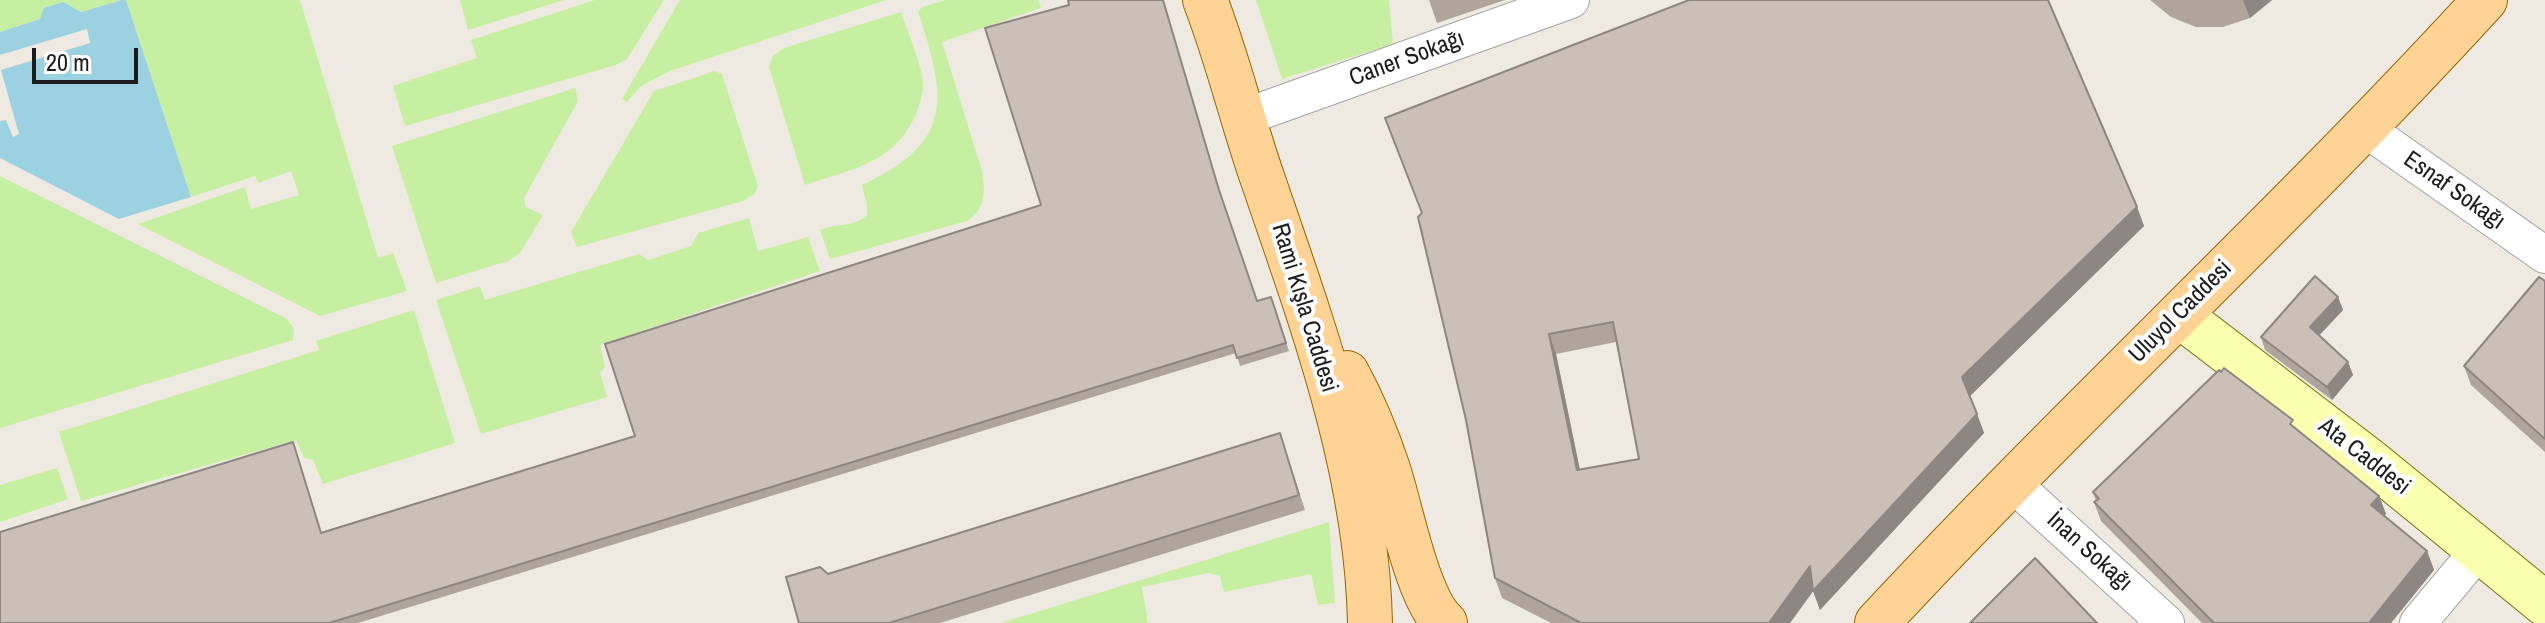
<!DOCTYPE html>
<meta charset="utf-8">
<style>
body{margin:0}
#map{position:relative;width:2545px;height:623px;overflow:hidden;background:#efeae1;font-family:"Archivo Narrow",sans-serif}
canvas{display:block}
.scale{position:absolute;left:32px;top:48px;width:106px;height:36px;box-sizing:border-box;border:4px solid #1c1c1c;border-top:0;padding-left:10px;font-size:24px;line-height:28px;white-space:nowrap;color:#1c1c1c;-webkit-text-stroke:6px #fff;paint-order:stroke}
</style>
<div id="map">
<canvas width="2545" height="623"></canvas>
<div class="scale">20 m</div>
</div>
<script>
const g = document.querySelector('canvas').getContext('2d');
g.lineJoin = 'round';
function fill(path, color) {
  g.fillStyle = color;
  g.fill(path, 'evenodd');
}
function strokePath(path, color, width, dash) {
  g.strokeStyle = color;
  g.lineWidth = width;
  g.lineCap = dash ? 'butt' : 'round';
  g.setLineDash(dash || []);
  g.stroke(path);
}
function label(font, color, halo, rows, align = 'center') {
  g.font = font + ' "Archivo Narrow",sans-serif';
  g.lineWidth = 8;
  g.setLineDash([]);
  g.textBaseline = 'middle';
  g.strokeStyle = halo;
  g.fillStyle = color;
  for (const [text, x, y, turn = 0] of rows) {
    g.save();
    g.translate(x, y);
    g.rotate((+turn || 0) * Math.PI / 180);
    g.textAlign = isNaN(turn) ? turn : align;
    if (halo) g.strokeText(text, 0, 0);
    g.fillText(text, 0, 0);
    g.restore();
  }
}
const grass = new Path2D(`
 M0,0H122L80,12L63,2L45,8L40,19L0,32Z
 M126,0H300L378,258L393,253L407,291L320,316L138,224L245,187L251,209L299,195L291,171L258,183L255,176L191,197Z
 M460,0H564L468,30Z
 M595,0H664L627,59L616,65L405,126L393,86L477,58L471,40Z
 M680,0H886L670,71L641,86L627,102L622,99Z
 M946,0H1038L1041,8L942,42L982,171C985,192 986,209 967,221L830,259L820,230C836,223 853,228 867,215V206L862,185C954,143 947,98 918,12L922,7Z
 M1256,0H1389L1393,44L1282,79Z
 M901,12C907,30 922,66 923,83C923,94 920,104 916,114C895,163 852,169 805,185L769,67L773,56L784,48Z
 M715,71L722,74L758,186L754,194L743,201L577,247L571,232L654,91Z
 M575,88L578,101L524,198L526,207L543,215L520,253L508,261L436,283L392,146Z
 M0,176L287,319L294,328L293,340L0,428Z
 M749,218L758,251L808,237L820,271L600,345L605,367L600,372L607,397L481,434L436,300L480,286L485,300L639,254L648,260L691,246L698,233Z
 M414,310L455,443L323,484L313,460L304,458L296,440L81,501L59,432L319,350L316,341Z
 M57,468L68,499L0,522V485Z
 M1329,522L1335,603L1318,605L1311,574L1224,592L1220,576L1209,573L1142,587L1148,623H1001Z`);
const water = new Path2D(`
 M122,0H126L191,197L119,219L0,158V121L6,120L13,137L19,134L1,70L90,43L87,29L0,55V32L40,19L44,8L63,2L81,12Z`);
const street = new Path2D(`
 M1242,118L1571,0
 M2363,127L2545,255
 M2011,482L2166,623
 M2418,623L2479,550`);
const secondary = new Path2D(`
 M2179,315L2371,462L2545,604`);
const primary = new Path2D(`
 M1205,0C1228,59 1242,120 1263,180C1312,323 1367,470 1370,623
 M1347,373C1364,404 1377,436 1388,469C1401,508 1417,598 1445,623
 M1877,623C2075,410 2289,214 2485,0`);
const wall = new Path2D(`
 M1429,0H1505L1437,23Z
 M2150,0H2272L2250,18L2223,27H2196L2171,17Z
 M1069,5L1222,198L1257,301L1271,297L1289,351L1240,366L1236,353L358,623H0L321,532L635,436L1041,205Z
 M2137,207L2144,226L1970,396L1984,433L1820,610L1813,590L1790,623H1551L1502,598L1495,578L1466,420L1422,213ZM1616,342L1639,459L1580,470L1556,354Z
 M2545,281V452L2471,385L2464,366Z
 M2338,297L2343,310L2319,335L2348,362L2353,375L2332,400L2265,350L2261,337Z
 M2296,428L2379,496L2386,514L2384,516L2427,551L2434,570L2391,623H2202L2101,521L2094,502L2096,501L2093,492Z
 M1280,433L1305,510L940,623H799L828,574Z`);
const shadedWall = new Path2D(`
 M2243,0H2272L2250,18Z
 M2137,207L2144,226L1969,397L1962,377Z
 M2338,297L2343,310L2315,340L2310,327Z
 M1549,334L1556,354L1584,490L1577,470Z
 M2348,362L2353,375L2332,400L2327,387Z
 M1977,414L1984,433L1820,610L1813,591Z
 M2379,496L2386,514L2378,524L2371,505Z
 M2427,551L2434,570L2391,623H2369Z
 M1810,566L1817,586L1790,623H1769Z`);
const building = new Path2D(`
 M1068,0H1163L1219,190L1257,301L1271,297L1286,343L1237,358L1233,345L329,623H0V532L293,442L321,533L635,436L605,344L1041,205L985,28L1069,5Z
 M1689,0H2048L2137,207L1962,377L1977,414L1813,591L1810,566L1769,623H1581L1495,578L1466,420L1418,217L1422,213L1385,118ZM1613,322L1639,459L1577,470L1549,334Z
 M2315,276L2338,297L2310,327L2348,362L2327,387L2261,337Z
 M2539,277L2545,281V439L2464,366Z
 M2224,368L2293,420L2290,424L2379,496L2371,505L2427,551L2369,623H2214L2094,502L2099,499L2093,492L2219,370L2221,372Z
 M1280,433L1299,495L889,623H799L786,577L820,567L828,574Z
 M2035,558L2097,623H1970Z`);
const streetNames = [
 ["Caner Sokağı",1407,59,-20],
 ["Esnaf Sokağı",2454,191,35],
 ["Rami Kışla Caddesi",1304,308,73],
 ["Uluyol Caddesi",2181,312,-45],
 ["Ata Caddesi",2364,457,38],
 ["İnan Sokağı",2089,552,42]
];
fill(grass, '#c7efa1');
fill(water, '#9cd1e2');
strokePath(street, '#a3a3a3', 38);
strokePath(secondary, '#697700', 46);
strokePath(primary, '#956500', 46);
strokePath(street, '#fff', 36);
strokePath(secondary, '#faffaf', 44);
strokePath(primary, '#ffd296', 44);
fill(wall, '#afa59d');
fill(shadedWall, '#8e8680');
fill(building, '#cbc0b7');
strokePath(building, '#8e8680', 2);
label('24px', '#1c1c1c', '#fff', streetNames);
</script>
